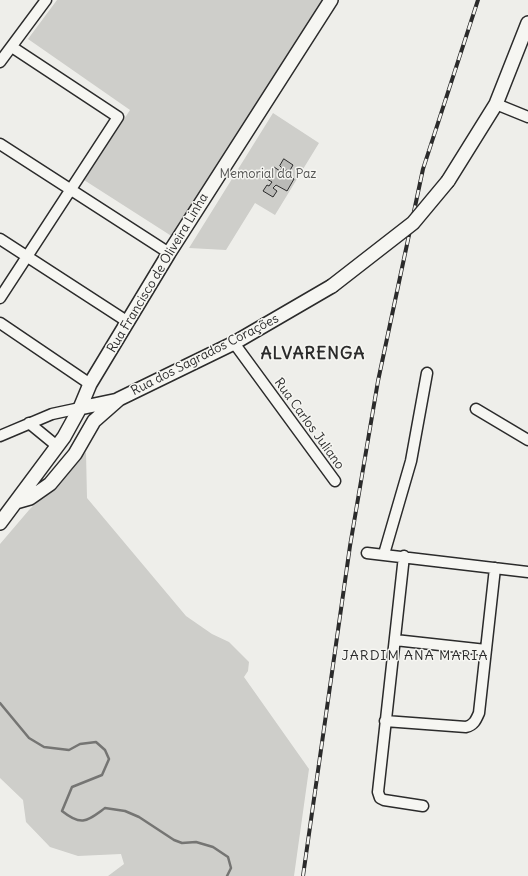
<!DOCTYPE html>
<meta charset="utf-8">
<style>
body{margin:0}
canvas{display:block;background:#eeeeea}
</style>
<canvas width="528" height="876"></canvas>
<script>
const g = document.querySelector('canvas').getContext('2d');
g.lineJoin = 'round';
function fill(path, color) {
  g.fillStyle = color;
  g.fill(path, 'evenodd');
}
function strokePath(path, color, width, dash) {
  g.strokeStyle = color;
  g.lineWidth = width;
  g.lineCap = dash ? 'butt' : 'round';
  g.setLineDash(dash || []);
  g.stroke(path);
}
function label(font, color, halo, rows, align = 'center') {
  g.font = font + ' Delius,sans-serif';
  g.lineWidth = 3;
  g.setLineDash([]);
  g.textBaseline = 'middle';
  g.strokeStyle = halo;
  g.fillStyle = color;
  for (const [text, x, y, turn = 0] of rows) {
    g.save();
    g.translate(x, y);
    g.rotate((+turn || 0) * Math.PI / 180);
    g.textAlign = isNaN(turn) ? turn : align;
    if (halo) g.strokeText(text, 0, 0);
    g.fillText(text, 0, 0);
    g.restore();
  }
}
const green = new Path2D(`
 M57,0H325L173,237L84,180L130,110L28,39Z
 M273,113L319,143L275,215L255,203L226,250L189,248Z
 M86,452L87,498L186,616L212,634L229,642L249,662L248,671L244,677L309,769L294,876H108L124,864L121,854L78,856L50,847L26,822L23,800L0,778V544L29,510Z`);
const stream = new Path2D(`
 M0,703L29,738L44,747L69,750L80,744L96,742L105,750L109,759L102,775L72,787L62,811C82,827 87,821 105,808L125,811L139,817L174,840L182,843L196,842L213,847L228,857L231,868L227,876`);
const building = new Path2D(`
 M284,159L293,165L289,172L286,170L284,173L294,179L287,191L276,185L273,188L277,191L273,197L263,191L267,185L269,186L272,182L267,179L274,167L280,171L282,168L280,166Z`);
const minor = new Path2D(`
 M0,62L46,0
 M496,104L528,117
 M0,144L169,253
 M0,239L128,322
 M0,298L118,117L12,47
 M0,323L90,384
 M234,343L335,481
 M476,409L528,440
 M29,423L57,446
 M0,436L52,414L80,408
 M367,553L528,572
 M384,554L411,461L427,373
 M404,556L378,792L380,798L384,800L423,806
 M395,640L486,650
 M385,721L466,727C474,725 476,720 479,713L495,568`);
const major = new Path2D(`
 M448,181L496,104L528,23
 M80,408L118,400
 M16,502L30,498L50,484L75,454L94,421L119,399L234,343L332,286
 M0,523L64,437L80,408L90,384L169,253L331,0`);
const rail = new Path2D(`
 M303,876L350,546L378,381L423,169L478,0`);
const majorBridge = new Path2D(`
 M332,286L413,223L448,181`);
const parkNames = [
 ["Memorial da Paz",268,174]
];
const streetNames = [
 ["Rua Francisco de Oliveira Linha",158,273,-59],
 ["Rua dos Sagrados Corações",205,355,-27],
 ["Rua Carlos Juliano",309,424,54]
];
const neighbourhoodNames = [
 ["JARDIM ANA MARIA",415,656]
];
const districtNames = [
 ["ALVARENGA",313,354]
];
fill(green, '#cececa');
strokePath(stream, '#757573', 2.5);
fill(building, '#babab7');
strokePath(building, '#2b2b2b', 1);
strokePath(minor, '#2b2b2b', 13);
strokePath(major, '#2b2b2b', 16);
strokePath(minor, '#f6f6f2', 10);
strokePath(major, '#f6f6f2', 13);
strokePath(rail, '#2b2b2b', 4);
strokePath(rail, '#f6f6f2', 2.5, [8]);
strokePath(majorBridge, '#2b2b2b', 16, []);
strokePath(majorBridge, '#f6f6f2', 13);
label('13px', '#545453', '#f6f6f2', parkNames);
label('13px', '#2b2b2b', '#f6f6f2', streetNames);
g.letterSpacing = '1px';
label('14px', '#2b2b2b', '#f6f6f2', neighbourhoodNames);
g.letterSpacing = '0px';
g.letterSpacing = '1px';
label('bold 17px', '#2b2b2b', '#f6f6f2', districtNames);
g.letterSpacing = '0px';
</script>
